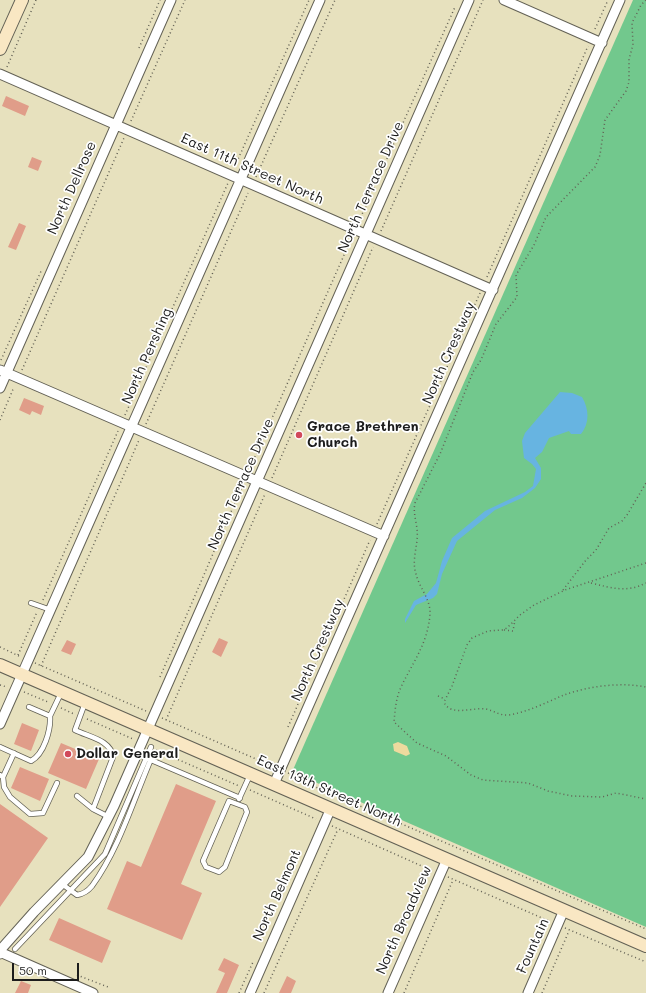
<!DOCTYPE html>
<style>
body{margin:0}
#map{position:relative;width:646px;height:993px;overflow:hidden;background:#e7e1be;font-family:Mali,sans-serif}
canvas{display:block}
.scale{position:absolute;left:12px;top:963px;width:67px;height:18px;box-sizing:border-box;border:2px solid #1c1c1c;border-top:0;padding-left:5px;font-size:12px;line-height:14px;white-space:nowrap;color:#1c1c1c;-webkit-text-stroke:3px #fff;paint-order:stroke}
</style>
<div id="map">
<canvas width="646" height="993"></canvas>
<div class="scale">50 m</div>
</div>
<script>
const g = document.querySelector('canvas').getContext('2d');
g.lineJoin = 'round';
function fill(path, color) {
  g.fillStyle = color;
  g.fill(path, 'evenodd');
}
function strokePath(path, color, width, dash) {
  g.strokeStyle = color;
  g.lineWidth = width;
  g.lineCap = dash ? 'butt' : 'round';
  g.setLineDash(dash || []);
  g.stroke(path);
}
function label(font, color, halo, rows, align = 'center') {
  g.font = font + ' Mali,sans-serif';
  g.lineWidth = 3.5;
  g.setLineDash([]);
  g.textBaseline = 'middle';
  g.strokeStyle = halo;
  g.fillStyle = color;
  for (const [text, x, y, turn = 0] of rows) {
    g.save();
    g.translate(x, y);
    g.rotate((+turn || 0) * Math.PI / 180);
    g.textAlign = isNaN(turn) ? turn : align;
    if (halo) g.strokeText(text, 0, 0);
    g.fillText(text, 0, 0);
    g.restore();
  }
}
const green = new Path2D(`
 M633,0H646V927L292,772Z`);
const sand = new Path2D(`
 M398,742L407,746L410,754L406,756L394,751L393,744Z`);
const water = new Path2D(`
 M560,392L572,393L582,397C589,409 590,423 581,434H571L569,431L549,438L542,452L535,458L541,468V479L535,488L522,498L495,510L457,541L442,574L437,594L433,598L416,605L405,623V619L414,601L427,594L436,583L442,561L452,538L485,511L525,492L533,486L536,469L532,464L524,458L522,441L525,433Z`);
const building = new Path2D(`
 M6,96L29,106L25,116L2,106Z
 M32,157L42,161L38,171L28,167Z
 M19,223L26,226L16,250L8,247Z
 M24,398L44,406L41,415L32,411L30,415L19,410Z
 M219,638L228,642L221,657L212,652Z
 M67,640L76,644L71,655L61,651Z
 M22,723L39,730L31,751L14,744Z
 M61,743L99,759L86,789L48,773Z
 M20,767L49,779L40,801L11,788Z
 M176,784L216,801L181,884L202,893L182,940L107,909L127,861L141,867Z
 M0,804L48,838L0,907Z
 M59,918L111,941L102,963L49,940Z
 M224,958L239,965L227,993H216L225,973L218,970Z
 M287,976L296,981L291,993H279Z
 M21,981L31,985L28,993H15Z`);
const path = new Path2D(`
 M646,0L641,5L632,23L633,45L629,59V82L626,91L605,120L600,155L595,167L546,217L534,245L516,275L517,297L496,324L481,360L473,372L440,454L415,503C413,512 416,520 417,529C419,544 411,559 416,574C419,587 431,600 430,614C428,643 413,662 401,687C396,698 395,710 394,722L417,743L446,756L471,775L483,780L528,783L548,791L572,796L602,797L616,793L646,799
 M595,29L608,0
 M139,48L160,0
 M7,67L36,0
 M131,121L185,0
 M235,166L309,0
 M256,177L335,0
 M359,221L455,7
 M381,231L483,0
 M487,277L588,46
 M1,360L42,269
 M22,370L124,138
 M125,415L228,183
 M0,420L14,387
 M146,424L248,193
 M250,468L352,237
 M272,478L373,247
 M377,524L480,293
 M646,563L565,590L534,605L520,615L507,628L502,630L488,631L472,638L467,645L452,686L444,702C450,717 473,707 486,709C495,711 500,716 509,715C528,712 547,702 564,695C589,686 620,682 646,687
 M591,583C612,588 626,593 646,583
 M563,590L586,560L596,550L609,528L622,521L627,515L646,483
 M43,600L118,431
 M504,630L513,631L515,620
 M0,647L21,657
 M18,655L37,612
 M35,663L146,711
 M41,666L139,440
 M160,677L243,484
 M0,685L7,687
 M24,692L48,702
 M438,696L445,699
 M61,708L74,714
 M162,718L272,766
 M87,719L133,739
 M166,720L265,494
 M288,727L370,540
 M156,750L239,786
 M288,773L299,777L311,785L646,929
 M250,790L316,819
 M332,826L433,871
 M448,877L549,921
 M565,928L646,962
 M77,975L108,987
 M239,993L253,962
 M264,993L338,829
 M404,993L453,880
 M542,993L569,931`);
const service = new Path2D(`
 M31,603L51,610
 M85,703L75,730C89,737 111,740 113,757L93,809L109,817
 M29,707L50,716L61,693
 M0,747L31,761C44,754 51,730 50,716
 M137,754L240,798
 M0,775L3,777L14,753
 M3,777L4,787L10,797L30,814L43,813L57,783
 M77,796L93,809
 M239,799L250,775
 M229,801L245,807L247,812L225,867L219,872L206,867L203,861Z
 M62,884L77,895C83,894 88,891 92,886C119,849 133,801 151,759
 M15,949L105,854L151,747`);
const minor = new Path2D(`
 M504,0L602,43
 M0,74L493,290
 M0,370L384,536
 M0,388L171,0
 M0,724L320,0
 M274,784L620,0
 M0,952L93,993
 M0,954L3,947L34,912L88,857L114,806L469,0
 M250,993L331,808
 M388,993L447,859
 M528,993L564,910`);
const secondary = new Path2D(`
 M0,49L22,0
 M0,665L646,946`);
const markers = [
 [299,435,4,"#d1495b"],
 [68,754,4,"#d1495b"]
];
const streetNames = [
 ["East 11th Street North",252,169,24],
 ["North Terrace Drive",371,187,-66],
 ["North Dellrose",72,188,-66],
 ["North Crestway",449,353,-66],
 ["North Pershing",147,356,-66],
 ["North Terrace Drive",241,484,-66],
 ["North Crestway",318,650,-66],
 ["East 13th Street North",329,791,24],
 ["North Belmont",277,895,-66],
 ["North Broadview",404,920,-66],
 ["Fountain",533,946,-66]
];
const poiNames = [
 ["Grace Brethren",307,427],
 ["Church",307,443],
 ["Dollar General",76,754]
];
fill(green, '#72c88d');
fill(sand, '#eeda9e');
fill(water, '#67b4e1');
fill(building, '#e09d89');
strokePath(service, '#636155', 6);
strokePath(minor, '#636155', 11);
strokePath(secondary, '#636155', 14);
strokePath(path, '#636155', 1.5, [1, 3]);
strokePath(service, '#fff', 4.5);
strokePath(minor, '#fff', 9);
strokePath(secondary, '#f9e7c3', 12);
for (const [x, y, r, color] of markers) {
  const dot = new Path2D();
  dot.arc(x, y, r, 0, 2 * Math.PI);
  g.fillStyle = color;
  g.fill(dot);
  strokePath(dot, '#fff', 1.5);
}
label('14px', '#1c1c1c', '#fff', streetNames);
label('bold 14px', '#1c1c1c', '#fff', poiNames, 'left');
</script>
